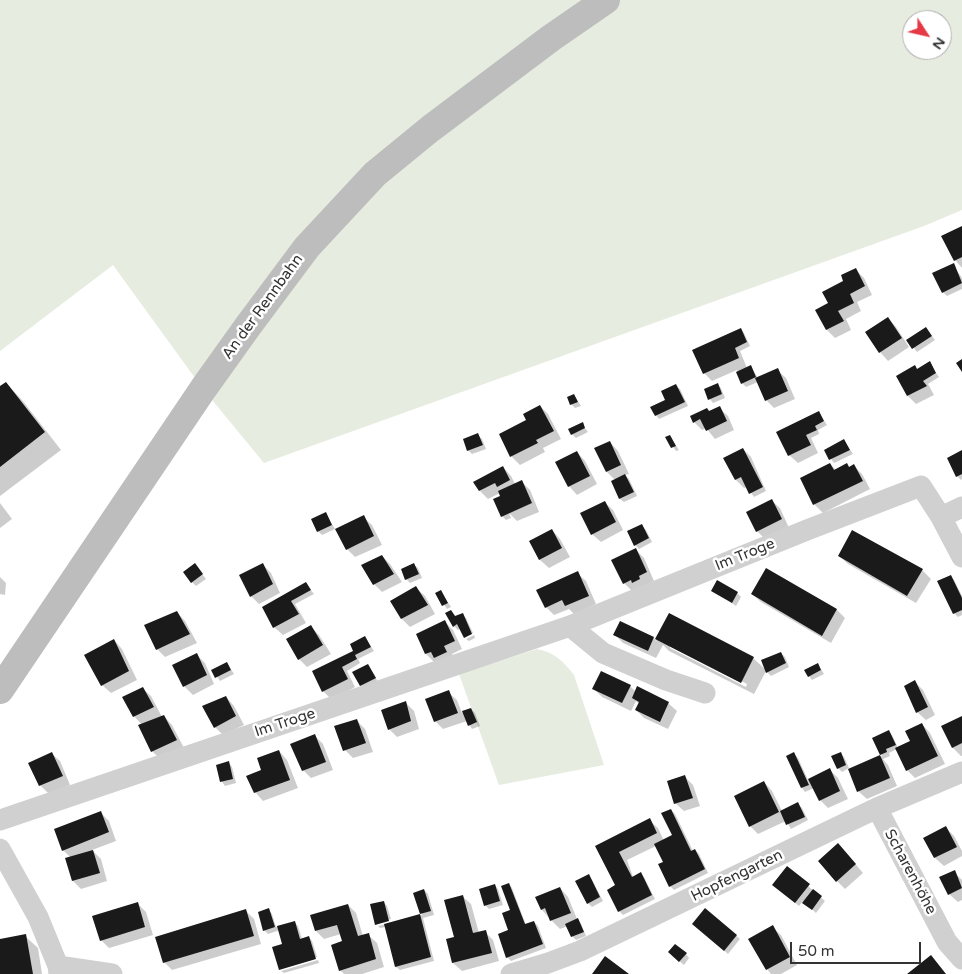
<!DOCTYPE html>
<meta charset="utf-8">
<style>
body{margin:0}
#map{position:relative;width:962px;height:974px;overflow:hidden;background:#fff;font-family:"Varela Round",sans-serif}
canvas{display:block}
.north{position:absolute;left:902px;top:10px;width:50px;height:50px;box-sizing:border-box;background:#fff;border:1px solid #adadad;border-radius:50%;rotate:125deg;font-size:14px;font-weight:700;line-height:20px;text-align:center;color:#333}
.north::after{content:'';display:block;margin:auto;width:18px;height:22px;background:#e63946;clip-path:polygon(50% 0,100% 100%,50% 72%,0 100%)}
.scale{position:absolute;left:790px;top:942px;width:131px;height:22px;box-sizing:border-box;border:2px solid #333;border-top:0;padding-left:6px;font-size:15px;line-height:18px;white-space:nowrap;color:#333;-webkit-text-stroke:4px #fff;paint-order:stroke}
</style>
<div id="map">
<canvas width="962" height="974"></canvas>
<div class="north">N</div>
<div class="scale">50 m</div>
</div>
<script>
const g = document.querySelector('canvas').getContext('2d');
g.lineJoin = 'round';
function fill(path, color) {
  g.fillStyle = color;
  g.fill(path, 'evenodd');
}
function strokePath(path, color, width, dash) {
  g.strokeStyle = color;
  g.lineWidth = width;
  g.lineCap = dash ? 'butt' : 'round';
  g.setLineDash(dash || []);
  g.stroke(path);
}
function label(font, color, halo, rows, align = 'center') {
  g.font = font + ' "Varela Round",sans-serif';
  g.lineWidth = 5;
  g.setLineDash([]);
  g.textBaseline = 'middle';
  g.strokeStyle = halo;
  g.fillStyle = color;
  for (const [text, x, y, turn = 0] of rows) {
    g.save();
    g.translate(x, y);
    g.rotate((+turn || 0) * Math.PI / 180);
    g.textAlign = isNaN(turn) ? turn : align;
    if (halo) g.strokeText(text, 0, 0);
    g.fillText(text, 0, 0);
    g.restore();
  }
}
const green = new Path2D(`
 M0,0H962V210L924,226L264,463L203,389L113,265L0,351ZM912,20H942V50H912Z
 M537,649C554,652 564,662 574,675L604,765L499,785L459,674Z`);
const shadow = new Path2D(`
 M962,227V268L955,260Z
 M953,265L962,278V289L947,296L943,292Z
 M856,270L864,278L872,295L857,302L861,311L846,319L851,330L835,338L827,330L817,310L829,304L844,281Z
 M888,318L896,327L909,347L888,361L880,352Z
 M741,329L744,333L750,346L740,351L747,368L751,367L758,378L777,370L786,378L795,399L774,408L766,400L758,382L746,387L742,383L737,370L712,381L704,373Z
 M929,332L935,340L917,352L908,340Z
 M929,363L939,377L928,384L934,395L916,404L908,396L898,376L914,366L918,370Z
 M6,383L22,400L61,450L0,496V388Z
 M717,384L721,388L725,398L713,403L710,399Z
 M676,386L680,389L688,406L659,419L656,415Z
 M574,395L581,406L575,408L571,404Z
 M540,406L548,414L561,439L543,448L545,452L520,465L511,456L500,435L528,421Z
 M719,408L728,416L734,430L715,439L706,428L702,430L694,422Z
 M819,413L827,425L818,430L819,434L811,438L818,453L798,463L789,455Z
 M582,424L588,432L576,438L572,434Z
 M478,435L482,439L486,449L472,454L468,450Z
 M670,436L679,450L676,451L667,438Z
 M844,441L853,454L834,463L825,450Z
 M610,442L618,451L629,474L625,475L629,479L637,496L624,502L620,499L612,481L615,480L607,472Z
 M743,449L751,457L766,491L754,497L747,487L744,488L736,480L725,458Z
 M962,451V479L961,480L957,476Z
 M577,452L585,461L597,484L577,495L569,486Z
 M830,464L836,470L854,466L862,474L870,489L823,513L814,504L802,479Z
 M503,467L511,476L515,484L521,481L530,490L539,512L517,521L509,513L511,518L506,520L502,516V497L500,493L488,499L480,491Z
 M771,500L780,508L789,528L766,540L757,531L748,512Z
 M604,502L613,510L623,530L601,542L592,534Z
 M0,503L12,519L0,528Z
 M326,514L335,529L322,535L318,531Z
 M363,517L372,525L382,545L355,557L347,549Z
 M642,526L646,530L652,542L639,549L635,545Z
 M552,530L560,539L570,557L549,568L540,560L531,542Z
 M853,532L922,570L931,579L916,603L848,564L839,556Z
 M635,549L644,558L654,581L632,591L624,583Z
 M382,556L390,564L402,582L382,592L374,584Z
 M195,565L206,579L196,586L192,582Z
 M263,565L271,573L280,593L259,604L251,596Z
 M414,565L418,568L422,578L410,583L406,579Z
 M766,570L837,610L845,618L831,643L761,602L752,594Z
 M577,573L586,581L596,604L574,614L569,609L554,615L546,607Z
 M950,576L954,580L962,596V615L958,617L954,613Z
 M0,577L6,583L5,595L0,594Z
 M306,584L314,594L295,604L306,623L283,635L274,627L264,608Z
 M416,588L425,596L435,614L410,627L402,619L392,601Z
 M713,590L737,593L741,597L736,606Z
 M441,592L451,607L447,609L437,594Z
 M451,611L456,617L462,615L466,618L473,633L465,637L461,628L458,630L454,626Z
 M177,612L185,621L197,643L165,657L157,649Z
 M669,615L753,658L767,671L781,653L785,657L789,667L771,676L766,671L754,694L669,651L663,645L656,658L623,643L615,635L654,638L656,641ZM670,645L747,684L746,687L670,648Z
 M445,622L453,630L462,649L452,654L455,660L434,662L426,654L417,635Z
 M310,626L319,635L331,654L307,667L299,659Z
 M474,635L475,638L469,641L466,639Z
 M365,637L374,651L358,659L360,663L347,671L355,687L332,700L323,691L313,672L355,651Z
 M114,640L122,649L137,680L111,693L102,685Z
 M196,654L205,663L214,684L193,695L184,686L174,665Z
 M227,663L234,674L220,681L213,670Z
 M818,664L824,674L812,680L809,676Z
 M368,665L378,682L364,689L361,686Z
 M915,682L923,690L935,715L926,720L917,712Z
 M630,686L636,692L668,703L677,711L668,729L644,718L636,710L639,704L636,701L631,711L602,697L594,689Z
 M142,688L151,696L162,717L164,716L172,725L184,748L160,759L152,751L142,725L134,716Z
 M448,692L457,700L462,713L471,709L475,713L480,726L472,729L467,721L443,729L435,721Z
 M226,697L234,706L244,725L223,735L215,727Z
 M406,703L414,711L419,729L397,737L389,729Z
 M962,717V756H961L953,748L943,727Z
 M357,721L365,729L373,752L353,758L345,750Z
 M922,724L930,733L945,764L915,778L907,770L897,749L889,753L890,756L883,759L888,765L897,786L867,799L858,791L850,769L882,756L874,739L888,731L892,735L898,748L912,741Z
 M315,736L323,744L333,770L311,778L303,770Z
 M279,751L287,760L298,788L263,801L255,792L263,771Z
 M51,753L60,761L70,785L49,794L40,785Z
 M840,753L844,757L849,768L842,772L838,768Z
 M794,754L798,758L808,780L830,770L838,778L848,799L828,808L820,800L814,788L805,792L802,788Z
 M229,763L232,767L236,783L225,786L222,782L217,766Z
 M685,777L693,785L700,806L684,811L675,803Z
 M764,782L772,791L782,811L798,804L802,808L808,820L791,829L786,821L758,834L750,826Z
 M671,810L675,814L693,851L695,850L699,854L708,873L674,890L670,886L664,863L656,846L627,860L633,877L640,874L644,877L655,899L623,915L619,911L609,890L617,886L597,846L649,820L658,828L664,841L673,836Z
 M100,812L109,821L116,841L92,850L101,859L107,881L81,889L73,881L71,858L63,850Z
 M946,828L954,836L962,851V856L944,866L935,858L925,838Z
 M846,853L863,873L845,889L837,881Z
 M788,868L825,901L816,913L803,901L799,906L777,888Z
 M954,872L962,880V900L958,902L949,894Z
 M588,876L592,880L603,901L592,907L588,903Z
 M509,884L512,888L526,925L534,922L538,926L546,948L511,961L507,957L511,911Z
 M495,885L498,889L503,905L489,909L485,905Z
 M560,888L568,897L577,919L581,924L586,936L576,940L572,936L568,926L560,929L552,921L542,910L537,897Z
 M424,890L428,894L434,915L423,918L434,961L400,970L396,967L386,927L380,928L378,926L422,915L415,893Z
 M462,896L471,904L479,933L485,932L493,940L499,961L462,971L453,963L447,940L456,938Z
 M383,902L387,906L391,919L377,923V925L376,924Z
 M137,903L146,912L153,935L109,948L101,940Z
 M348,905L356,913L363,936L368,935L377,943L384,967L362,974H344L340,970L343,942L341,934L324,939L316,931Z
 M705,909L740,939L728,954L697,927Z
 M269,910L272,914L276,927L294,922L298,926L302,939L309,937L312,941L317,957L280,968V970V969L284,945L280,930L268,934L264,930Z
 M246,911L254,919L261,944L172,970L164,962Z
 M772,927L781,935L797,965L781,974H771L767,969Z
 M25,936L38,948L42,974H0V941Z
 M686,954L689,958L684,965L673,956Z
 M318,960L319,963L284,973L281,971Z`);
const building = new Path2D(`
 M962,226V257L954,261L941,236Z
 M954,263L962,283L942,293L932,273Z
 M856,268L865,286L850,294L854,303L838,311L844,321L826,330L815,310L828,303L822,292L843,281L841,275Z
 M888,317L902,338L879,353L865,332Z
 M926,327L932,336L912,349L906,340Z
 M741,328L747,342L735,348L739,358L703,374L692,350Z
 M962,359V372L956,363Z
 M930,361L936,373L923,381L927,386L907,396L896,376L915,365L917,369Z
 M751,365L756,377L741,384L736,372Z
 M778,368L788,391L765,401L755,378Z
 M6,382L45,432L0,467V386Z
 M718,383L722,394L708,400L704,389Z
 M676,384L685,402L655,416L650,407L665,400L661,391Z
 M574,394L578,402L570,405L567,397Z
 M540,405L554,431L536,440L538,443L510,457L499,434L526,420L523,414Z
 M720,406L727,421L706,431L700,419L693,423L690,416L707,408L709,411Z
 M819,411L824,421L815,426L817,430L806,435L811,445L788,456L776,432Z
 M583,422L585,428L571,435L568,429Z
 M478,433L483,445L467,451L463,439Z
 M670,435L676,446L671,448L665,437Z
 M844,439L850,450L829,460L824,450Z
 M610,441L621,465L606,472L594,448Z
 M743,448L763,487L749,494L741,477L735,480L723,458Z
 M962,450V474L956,477L947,458Z
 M577,451L590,476L568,487L555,462Z
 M830,463L834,470L847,463L849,467L854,464L863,481L813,505L800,478Z
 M503,466L510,480L497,487L495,483L479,491L473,482Z
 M625,474L634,492L619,499L611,481Z
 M522,480L532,503L501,517L493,499L500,496L498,491Z
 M772,499L782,519L756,532L746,512Z
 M605,501L616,522L591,535L580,513Z
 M326,512L332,525L317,532L311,519Z
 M364,515L374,536L346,550L335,529Z
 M642,524L649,538L634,546L627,531Z
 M552,529L562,548L539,560L529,541Z
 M852,530L923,569L907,596L838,556Z
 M636,548L647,572L639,576L640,579L632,583L631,580L623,584L611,560Z
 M382,555L394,574L373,585L361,565Z
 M195,563L203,574L191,583L183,572Z
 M263,563L273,584L250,597L239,575Z
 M414,563L419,574L405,580L401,569Z
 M766,568L837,609L822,636L751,594Z
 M578,571L589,596L565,606L562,600L545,608L536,590Z
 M951,575L962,598V610L953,614L937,581Z
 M717,580L738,592L732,603L711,591Z
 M306,582L311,590L291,601L299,614L273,628L262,607Z
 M416,586L428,605L401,619L390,601Z
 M441,590L448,603L442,606L435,593Z
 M451,610L455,616L463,613L472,634L464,638L457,624L453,627L445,613Z
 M177,611L190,634L156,650L144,625Z
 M669,613L754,657L741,683L655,639Z
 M445,620L455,641L444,646L447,652L434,658L431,652L425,654L416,634Z
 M620,621L654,637L648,651L613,635Z
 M311,625L323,645L298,660L286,639Z
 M365,636L371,647L355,655L357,659L342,667L348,679L322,692L312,671L353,651L350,644Z
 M114,639L129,671L101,686L84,655Z
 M781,652L786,663L766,673L761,660Z
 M197,653L207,675L183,687L172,665Z
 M227,662L231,670L215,678L211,670Z
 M818,663L821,670L808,677L804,670Z
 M368,664L376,678L360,686L352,672Z
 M601,671L631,685L622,703L592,689Z
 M915,680L928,707L916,713L904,686Z
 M637,686L669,702L660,722L635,710L639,702L632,698Z
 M143,687L154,707L133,717L122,697Z
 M449,690L458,713L434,722L425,699Z
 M226,696L236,716L214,728L202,706Z
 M406,701L411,721L388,730L381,710Z
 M471,708L477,722L468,726L462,711Z
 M164,715L177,740L151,752L138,725Z
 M962,716V743L952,748L941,726Z
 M357,719L366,743L343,751L334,726Z
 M922,723L938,756L906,771L895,748L910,741L905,731Z
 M889,730L896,745L886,749L887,752L880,755L890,778L857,792L848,769L880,755L872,738Z
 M315,734L326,762L302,771L290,744Z
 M279,750L290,780L254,793L246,776L261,770L257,758Z
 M52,752L63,776L39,786L28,763Z
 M794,752L809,785L801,788L786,756Z
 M841,752L846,765L837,769L831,756Z
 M229,761L233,779L220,782L216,765Z
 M830,768L840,791L819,801L808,779Z
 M685,775L693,798L674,804L667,781Z
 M764,781L779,812L749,827L734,796Z
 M798,802L805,817L786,825L780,811Z
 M671,809L691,851L695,849L705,869L669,887L658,864L663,862L654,844L672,835L661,813Z
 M101,811L109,832L62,851L54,829Z
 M650,818L657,833L619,852L632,877L641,872L652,895L618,912L607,890L615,885L595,846Z
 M946,826L957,847L934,858L923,838Z
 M838,843L856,864L836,882L818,861Z
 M93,850L100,873L72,881L65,858Z
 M787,866L810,884L795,903L772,885Z
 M955,870L962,888L948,895L939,877Z
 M589,874L600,897L587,904L575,881Z
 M509,883L525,924L534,921L543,944L506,958L498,934L508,930L502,913L510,910L501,886Z
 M495,884L500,901L484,906L479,889Z
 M560,887L571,913L550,921L545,908L541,910L535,897Z
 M424,889L431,911L420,914L413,893Z
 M813,889L822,896L812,910L802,903Z
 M463,895L473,933L486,930L492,953L452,963L446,939L454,937L444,900Z
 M384,901L389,921L375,925L370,904Z
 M138,902L145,927L100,941L92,916Z
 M348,904L358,936L369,933L376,959L339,971L331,945L342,941L337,925L315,931L310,915Z
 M269,908L275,927L263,931L258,912Z
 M705,908L737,935L724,951L692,924Z
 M246,909L254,936L163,963L155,937Z
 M420,914L431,957L395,967L384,924Z
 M578,918L584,932L571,937L565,924Z
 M295,921L300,939L309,936L316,959L279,970L272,947L282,944L277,926Z
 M773,925L790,957L766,970L748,939Z
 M26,934L33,974H0V939Z
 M675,944L687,953L679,962L668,952Z
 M931,955L946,974H907Z
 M605,956L629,974H592Z`);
const minor = new Path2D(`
 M941,517L962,507
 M570,626L603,653L666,680L705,693
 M877,808L947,942L962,959
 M0,820L570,626L807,530L921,486L941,517L962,557
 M0,849L38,917L58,966L59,974
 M58,966L112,974
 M511,974L548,963L580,951L877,808L962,772`);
const secondary = new Path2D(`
 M0,690L203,389L248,326L307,247L375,174L430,129L551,38L606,0`);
const streetNames = [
 ["An der Rennbahn",263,307,-54],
 ["Im Troge",745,555,-22],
 ["Im Troge",285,723,-18],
 ["Scharenhöhe",910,872,62],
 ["Hopfengarten",737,876,-26]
];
fill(green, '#e6ecdf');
fill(shadow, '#0003');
fill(building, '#1a1a1a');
strokePath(minor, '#d0d0d0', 21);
strokePath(secondary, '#bdbdbd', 28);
label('15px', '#333', '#fff', streetNames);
</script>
